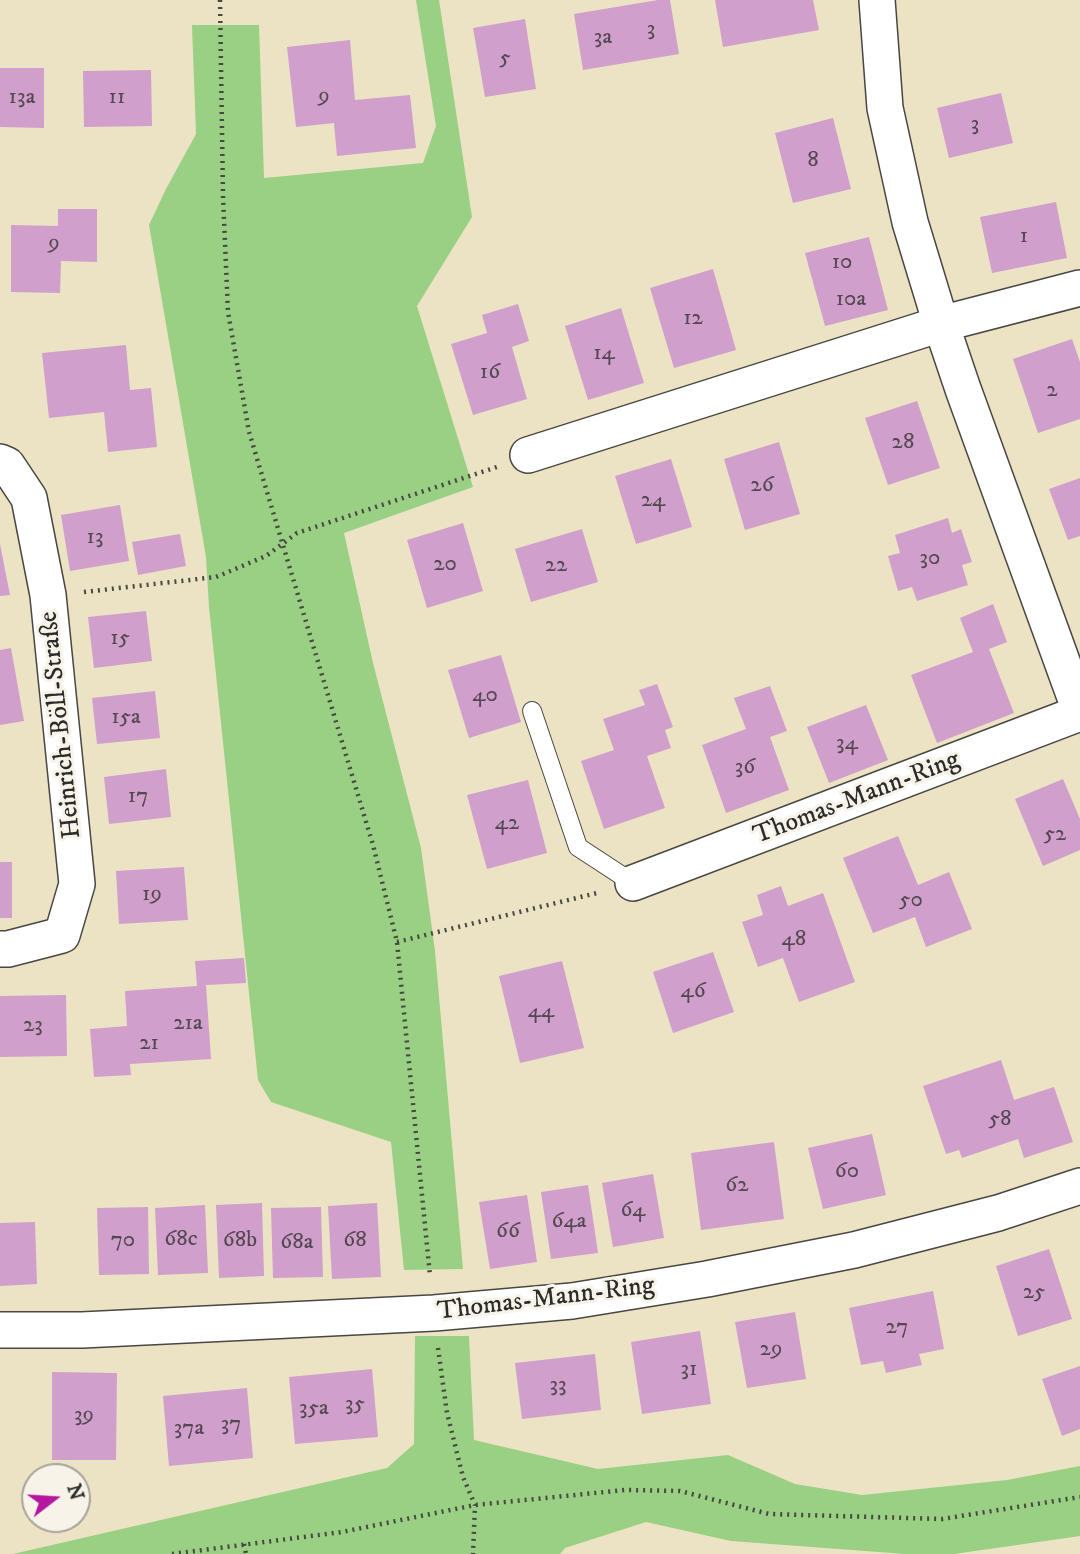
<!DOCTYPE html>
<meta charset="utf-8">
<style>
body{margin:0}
#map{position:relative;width:1080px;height:1554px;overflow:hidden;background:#ece3c5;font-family:"IM FELL DW Pica",serif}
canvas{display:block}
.north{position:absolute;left:21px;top:1463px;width:70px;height:70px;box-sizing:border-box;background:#f7f3e8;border:2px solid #a5a39c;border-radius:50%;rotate:73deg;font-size:19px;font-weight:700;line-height:28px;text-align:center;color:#2b2b2b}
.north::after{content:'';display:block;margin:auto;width:24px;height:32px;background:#b5179e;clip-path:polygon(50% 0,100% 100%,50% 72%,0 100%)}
</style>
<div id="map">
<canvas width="1080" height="1554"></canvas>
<div class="north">N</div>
</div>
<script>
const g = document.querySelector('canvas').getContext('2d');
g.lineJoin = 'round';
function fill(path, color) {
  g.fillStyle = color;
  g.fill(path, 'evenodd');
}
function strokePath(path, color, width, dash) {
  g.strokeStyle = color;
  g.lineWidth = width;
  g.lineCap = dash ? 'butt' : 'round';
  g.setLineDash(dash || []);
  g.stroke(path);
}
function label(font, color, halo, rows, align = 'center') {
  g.font = font + ' "IM FELL DW Pica",serif';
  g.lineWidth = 6;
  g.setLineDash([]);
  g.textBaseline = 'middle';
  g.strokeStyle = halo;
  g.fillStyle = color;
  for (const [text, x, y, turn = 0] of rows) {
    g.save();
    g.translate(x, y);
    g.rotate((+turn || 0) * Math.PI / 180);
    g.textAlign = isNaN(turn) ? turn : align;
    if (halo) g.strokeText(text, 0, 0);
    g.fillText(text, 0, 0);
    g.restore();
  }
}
const green = new Path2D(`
 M416,0H439L472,217L417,306L473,487L344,533L373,663L421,848L435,951L463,1269L404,1270L391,1142L271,1102L258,1080L209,607L206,557L149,225L166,189L196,134L192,25H259L264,178L423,163L436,126Z
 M415,1336H469L474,1440L598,1469L728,1455L795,1484L862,1495L1007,1480L1080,1466V1536L954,1554H905L731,1541L646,1522L565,1548L560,1554H13L387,1468L414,1444Z`);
const building = new Path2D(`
 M658,0H670L679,54L583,70L574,14Z
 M715,0H813L819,30L723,47Z
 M525,19L536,89L485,97L473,28Z
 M350,40L355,100L410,95L416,148L337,156L334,123L296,127L287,47Z
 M0,68H44V128L0,127Z
 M151,70L152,126L84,127L83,71Z
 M1001,93L1013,143L949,158L937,108Z
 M833,118L851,189L793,203L775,133Z
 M1056,202L1067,258L992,273L980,217Z
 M58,209H97V262L61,261L60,293L11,292V225L58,226Z
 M869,237L888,310L825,326L805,253Z
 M713,269L736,350L674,368L650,288Z
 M518,304L529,341L512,347L527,399L473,415L451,344L487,333L482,315Z
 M621,308L644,383L588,400L565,326Z
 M1072,339L1080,362V419L1038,433L1013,359Z
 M126,345L130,390L151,388L157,447L108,452L104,412L49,418L42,353Z
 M917,401L940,468L888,485L865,418Z
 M779,442L800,514L745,530L724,459Z
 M671,459L692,527L636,544L615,476Z
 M1080,478V536L1068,540L1049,489Z
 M120,505L129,561L70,571L61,515Z
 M948,518L952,533L961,529L972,562L962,565L968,585L917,601L912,587L898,591L888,556L900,553L895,535Z
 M463,523L483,591L427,608L407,540Z
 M582,529L598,582L531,602L515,549Z
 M180,534L186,566L138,575L132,542Z
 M0,544L10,595L0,596Z
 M993,604L1007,642L989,649L1014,713L937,743L911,675L973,652L960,618Z
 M146,611L152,661L94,668L88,617Z
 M11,648L24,721L0,725V650Z
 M501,655L521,722L469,738L448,670Z
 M657,684L673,727L665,730L671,748L647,756L665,808L604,829L581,761L614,750L603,719L645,705L639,690Z
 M770,686L787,731L770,737L789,790L726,813L702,745L746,729L734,698Z
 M155,691L160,738L97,744L92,698Z
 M866,705L888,760L829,783L807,727Z
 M166,769L171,817L109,824L104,777Z
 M1063,779L1080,819V850L1043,866L1015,799Z
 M528,780L547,853L487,869L467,795Z
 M898,836L918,885L949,872L972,929L926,947L915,917L873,933L843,858Z
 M0,862H12V918H0Z
 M184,867L188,920L119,924L116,871Z
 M781,886L788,906L823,893L855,982L799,1002L783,958L758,967L742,922L763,915L757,895Z
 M713,952L734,1012L673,1033L653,972Z
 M244,958L246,983L206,985L211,1059L130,1064L131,1075L94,1077L90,1029L127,1026L125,991L197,986L195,961Z
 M562,961L584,1048L520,1063L499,976Z
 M66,995L67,1056L0,1057V996Z
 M1001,1060L1014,1100L1054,1087L1073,1142L1024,1158L1018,1139L962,1158L959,1150L946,1154L923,1086Z
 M872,1134L886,1195L823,1209L808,1148Z
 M774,1142L784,1219L701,1230L691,1153Z
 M653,1174L664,1238L613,1247L602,1183Z
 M588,1185L598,1253L551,1259L541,1192Z
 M527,1195L537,1262L490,1269L479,1202Z
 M262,1203L264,1276L219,1278L216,1205Z
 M377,1203L381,1277L332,1279L328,1206Z
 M205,1205L208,1273L158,1275L155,1208Z
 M148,1207L149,1274L99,1275L97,1208Z
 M321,1207L323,1277L273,1278L271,1208Z
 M35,1222L37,1284L0,1286V1223Z
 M1049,1249L1072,1319L1018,1336L996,1266Z
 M933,1291L944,1349L919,1354L922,1365L886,1373L883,1361L861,1365L849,1308Z
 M795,1312L806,1379L747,1388L735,1322Z
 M700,1331L711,1404L642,1414L631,1342Z
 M595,1354L601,1410L522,1419L515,1363Z
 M1080,1366V1429L1062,1436L1042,1379Z
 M372,1369L378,1437L295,1444L289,1377Z
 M52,1372L117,1373L116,1460H52Z
 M247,1388L253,1458L169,1466L163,1396Z`);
const path = new Path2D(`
 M220,0L223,196L228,312L249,432L373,845L397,942L430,1276
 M84,592L216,577L266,556L297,533L497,467
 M397,942L597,893
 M438,1348L447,1413L463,1477L475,1505L473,1554
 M244,1544L246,1554
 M172,1554L342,1532L475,1505L625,1490L680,1491L769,1514L942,1519L1080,1497`);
const service = new Path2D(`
 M532,711L578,847L633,883`);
const minor = new Path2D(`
 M877,0L885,108L910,222L941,324L963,389L1080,711
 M528,455L941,324L1080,288
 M0,462L7,465L29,498L48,595L77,884L62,935L8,949H0
 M633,883L1080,713
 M0,1330H82L434,1313L572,1301L707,1279L854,1250L998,1213L1080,1186`);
const numberNames = [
 ["3",651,30],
 ["3a",603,38],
 ["5",505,59],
 ["9",324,97],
 ["13a",22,98],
 ["11",117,98],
 ["3",975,125],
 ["8",813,161],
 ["1",1024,237],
 ["9",54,244],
 ["10",842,263],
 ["10a",851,300],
 ["12",693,319],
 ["14",604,354],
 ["16",490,373],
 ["2",1052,391],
 ["28",903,443],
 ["26",762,486],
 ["24",653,501],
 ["13",95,538],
 ["30",930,559],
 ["20",445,565],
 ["22",556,566],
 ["15",120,639],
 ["40",485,696],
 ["15a",126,718],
 ["34",847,744],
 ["36",745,768],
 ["17",138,797],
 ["42",507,824],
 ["52",1055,835],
 ["19",152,895],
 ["50",911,901],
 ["48",794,940],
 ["46",693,992],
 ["44",541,1012],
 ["21a",188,1024],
 ["23",33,1026],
 ["21",149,1044],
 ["58",1000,1120],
 ["60",847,1172],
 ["62",737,1186],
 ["64",633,1211],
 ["64a",569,1222],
 ["66",508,1232],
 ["68c",181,1240],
 ["70",123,1241],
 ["68b",240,1241],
 ["68",355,1241],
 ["68a",297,1243],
 ["25",1034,1293],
 ["27",897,1328],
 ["29",771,1350],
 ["31",689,1370],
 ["33",558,1386],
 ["35",355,1405],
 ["35a",314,1409],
 ["39",84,1416],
 ["37",231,1425],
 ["37a",189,1429]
];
const streetNames = [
 ["Heinrich-Böll-Straße",62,725,-96],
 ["Thomas-Mann-Ring",857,799,-21],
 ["Thomas-Mann-Ring",546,1300,-7]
];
fill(green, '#99d083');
fill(building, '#d09fcb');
strokePath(service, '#484742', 20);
strokePath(minor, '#484742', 38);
strokePath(path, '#484742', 4.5, [2, 5]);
strokePath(service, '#fff', 18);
strokePath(minor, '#fff', 35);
label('23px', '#544853', null, numberNames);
label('26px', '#2b2b2b', '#f7f3e8', streetNames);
</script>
